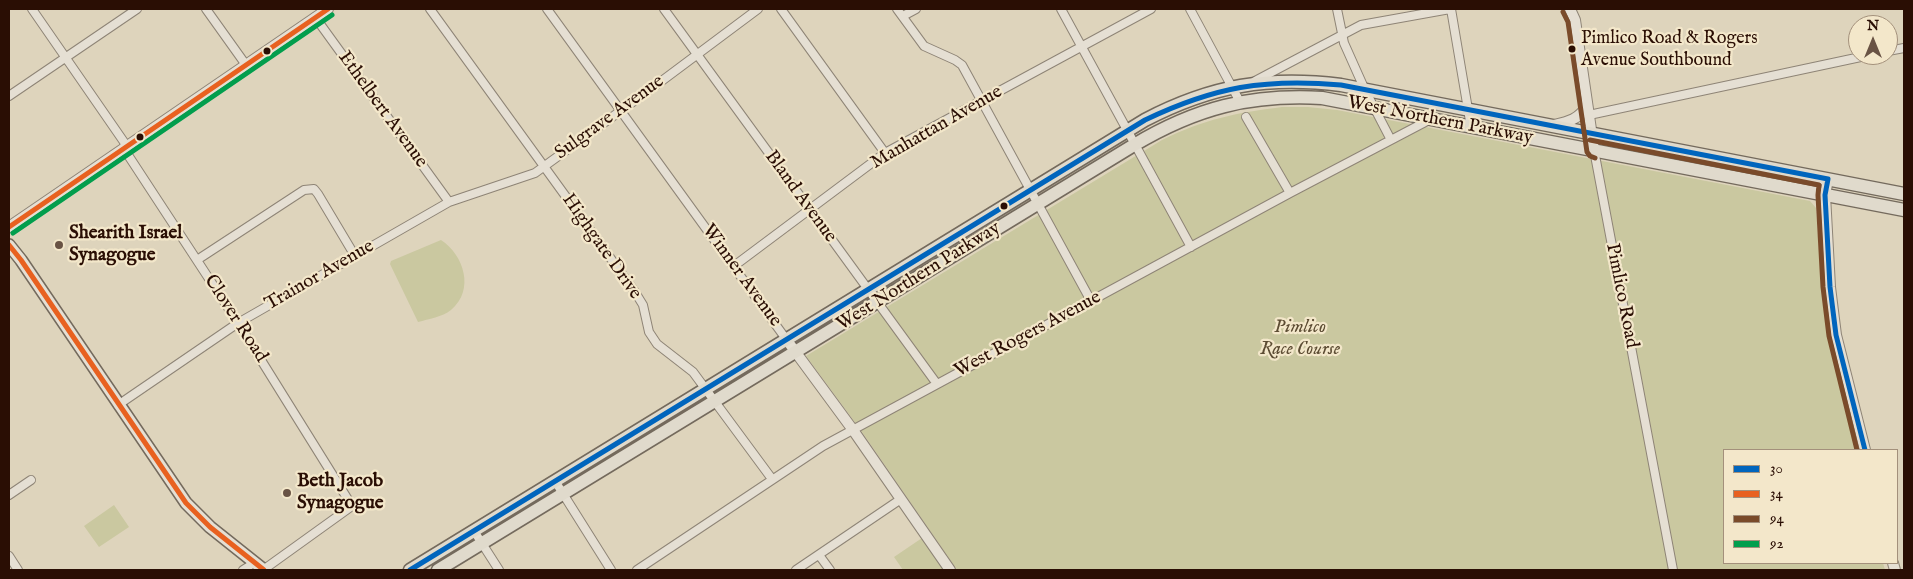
<!DOCTYPE html>
<style>
body{margin:0}
#map{position:relative;width:1913px;height:579px;overflow:hidden;background:#ded4bc;font-family:"IM FELL English",serif}
canvas{display:block}
.frame{position:absolute;inset:0;border:10px solid #2a0e04;pointer-events:none}
.legend{position:absolute;left:1723px;top:449px;width:175px;height:115px;box-sizing:border-box;background:#f3e7ca;border:1px solid #a3907b;margin:0;padding:6px 9px;list-style:none;font-size:15px;color:#2a0e04}
.legend li{display:flex;align-items:center;gap:10px;height:25px}
.legend b{width:25px;border:1px solid #a3907b}
.north{position:absolute;left:1848px;top:15px;width:50px;height:50px;box-sizing:border-box;background:#f3e7ca;border:1px solid #a3907b;border-radius:50%;rotate:0deg;font-size:14px;font-weight:700;line-height:20px;text-align:center;color:#2a0e04}
.north::after{content:'';display:block;margin:auto;width:18px;height:22px;background:#695344;clip-path:polygon(50% 0,100% 100%,50% 72%,0 100%)}
</style>
<div id="map">
<canvas width="1913" height="579"></canvas>
<div class="frame"></div>
<ul class="legend">
<li><b style="height:6px;background:#0065bd"></b>30</li>
<li><b style="height:6px;background:#e86120"></b>34</li>
<li><b style="height:6px;background:#7a4b2a"></b>94</li>
<li><b style="height:6px;background:#029e4d"></b>92</li>
</ul>
<div class="north">N</div>
</div>
<script>
const g = document.querySelector('canvas').getContext('2d');
g.lineJoin = 'round';
function fill(path, color) {
  g.fillStyle = color;
  g.fill(path, 'evenodd');
}
function strokePath(path, color, width, dash) {
  g.strokeStyle = color;
  g.lineWidth = width;
  g.lineCap = dash ? 'butt' : 'round';
  g.setLineDash(dash || []);
  g.stroke(path);
}
function label(font, color, halo, rows, align = 'center') {
  g.font = font + ' "IM FELL English",serif';
  g.lineWidth = 4.5;
  g.setLineDash([]);
  g.textBaseline = 'middle';
  g.strokeStyle = halo;
  g.fillStyle = color;
  for (const [text, x, y, turn = 0] of rows) {
    g.save();
    g.translate(x, y);
    g.rotate((+turn || 0) * Math.PI / 180);
    g.textAlign = isNaN(turn) ? turn : align;
    if (halo) g.strokeText(text, 0, 0);
    g.fillText(text, 0, 0);
    g.restore();
  }
}
const green = new Path2D(`
 M1282,107H1308L1337,110L1810,201L1816,208L1823,305L1856,450H1724V563H1883L1885,570H957L862,432L806,356L1162,140C1205,119 1235,113 1282,107Z
 M441,240C464,255 475,290 451,310C442,317 429,319 418,322L390,264L391,261Z
 M114,505L129,527L99,547L84,526Z
 M922,538L944,570H903L894,557Z`);
const minor = new Path2D(`
 M32,9L124,142L128,155L238,323L352,506L263,570
 M206,9L246,65
 M430,9L635,292L643,305L649,332L657,344L693,372L772,479
 M547,9L786,339
 M664,9L937,384
 M781,9L885,153
 M897,9L924,46L955,60L962,65L1091,301
 M1061,9L1191,247
 M1190,9L1240,102
 M1337,9L1344,43L1365,90L1391,140
 M1451,9L1471,127
 M903,16L916,9
 M315,17L449,202
 M1888,51L1904,48
 M1255,81L1361,25L1450,9
 M9,96L137,9
 M1589,115L1870,55
 M1246,117L1290,193
 M1594,150L1673,570
 M197,260L304,190L314,189L318,194L355,256
 M734,266L885,153L1151,9
 M118,405L238,323L449,202L535,173L659,83L758,9
 M555,481L611,570
 M9,495L31,480
 M474,531L499,570
 M819,555L830,570
 M9,556L18,570
 M243,570L254,563
 M637,570L823,446L1290,193L1429,120
 M796,570L901,499`);
const tertiary = new Path2D(`
 M1570,9L1575,20L1594,150
 M1554,125C1568,122 1580,119 1587,105
 M1828,179L1825,195L1830,287L1836,335L1865,450
 M9,227L328,9
 M786,339L853,430L950,570
 M1893,563L1895,570`);
const secondary = new Path2D(`
 M9,245L21,260L186,503L210,527L264,570`);
const primary = new Path2D(`
 M410,570L1145,120C1212,85 1268,76 1341,85L1904,194
 M438,570L1134,145C1196,108 1250,94 1322,98L1904,210`);
const bus1 = new Path2D(`
 M410,570L1145,120C1214,87 1265,78 1341,85L1828,179L1825,195L1830,287L1836,335L1865,450`);
const bus2 = new Path2D(`
 M9,227L328,9
 M9,245L21,260L186,503L210,527L264,570`);
const bus3 = new Path2D(`
 M1563,12L1568,22L1587,152L1590,156L1595,158
 M1590,140L1819,185L1818,195L1823,287L1829,336L1857,450`);
const bus4 = new Path2D(`
 M13,233L332,15`);
const markers = [
 [1572,49,4.5,"#2a0e04"],
 [267,51,4.5,"#2a0e04"],
 [140,137,4.5,"#2a0e04"],
 [1004,206,4.5,"#2a0e04"],
 [59,245,5,"#695344"],
 [287,493,5,"#695344"]
];
const busNames = [
 ["Pimlico Road & Rogers",1581,39],
 ["Avenue Southbound",1581,61]
];
const streetNames = [
 ["Ethelbert Avenue",382,110,54],
 ["Sulgrave Avenue",610,118,-36],
 ["West Northern Parkway",1440,121,11],
 ["Manhattan Avenue",937,128,-30],
 ["Bland Avenue",800,197,54],
 ["Highgate Drive",601,247,55],
 ["Trainor Avenue",320,276,-30],
 ["Winner Avenue",741,276,54],
 ["West Northern Parkway",919,277,-32],
 ["Pimlico Road",1621,296,79],
 ["Clover Road",235,319,57],
 ["West Rogers Avenue",1028,335,-28]
];
const poiNames = [
 ["Shearith Israel",69,234],
 ["Synagogue",69,256],
 ["Beth Jacob",297,482],
 ["Synagogue",297,504]
];
const parkNames = [
 ["Pimlico",1300,328],
 ["Race Course",1300,350]
];
fill(green, '#cac8a0');
strokePath(minor, '#8e8476', 10);
strokePath(tertiary, '#8e8476', 12);
strokePath(secondary, '#746a5d', 14);
strokePath(primary, '#746a5d', 15);
strokePath(minor, '#e5dfd3', 8);
strokePath(tertiary, '#e5dfd3', 10);
strokePath(secondary, '#e5dfd3', 11);
strokePath(primary, '#e0dacc', 12);
strokePath(bus1, '#0065bd', 5);
strokePath(bus2, '#e86120', 5);
strokePath(bus3, '#7a4b2a', 5);
strokePath(bus4, '#029e4d', 5);
for (const [x, y, r, color] of markers) {
  const dot = new Path2D();
  dot.arc(x, y, r, 0, 2 * Math.PI);
  g.fillStyle = color;
  g.fill(dot);
  strokePath(dot, '#f3e7ca', 2);
}
label('18px', '#2a0e04', '#f3e7ca', busNames, 'left');
label('19px', '#2a0e04', '#f3e7ca', streetNames);
label('bold 19px', '#2a0e04', '#f3e7ca', poiNames, 'left');
label('italic 19px', '#5c4c33', '#f3e7ca', parkNames);
</script>
